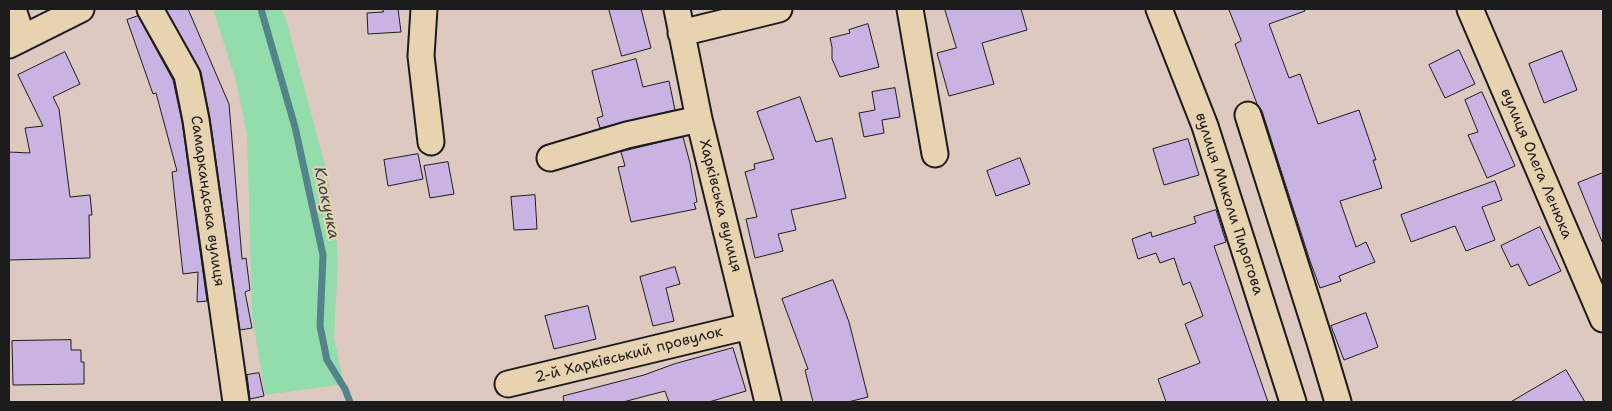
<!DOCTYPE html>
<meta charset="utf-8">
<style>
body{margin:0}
#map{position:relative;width:1612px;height:411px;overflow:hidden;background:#dec9c0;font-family:"Shantell Sans",sans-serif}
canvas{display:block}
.frame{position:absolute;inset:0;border:10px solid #1c1c1c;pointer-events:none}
</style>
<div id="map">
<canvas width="1612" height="411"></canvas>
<div class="frame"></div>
</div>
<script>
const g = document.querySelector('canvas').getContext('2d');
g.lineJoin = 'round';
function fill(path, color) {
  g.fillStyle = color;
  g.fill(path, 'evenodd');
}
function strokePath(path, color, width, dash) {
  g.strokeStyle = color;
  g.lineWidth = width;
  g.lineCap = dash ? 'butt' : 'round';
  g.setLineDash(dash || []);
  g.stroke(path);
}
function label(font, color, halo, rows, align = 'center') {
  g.font = font + ' "Shantell Sans",sans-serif';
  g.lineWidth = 4.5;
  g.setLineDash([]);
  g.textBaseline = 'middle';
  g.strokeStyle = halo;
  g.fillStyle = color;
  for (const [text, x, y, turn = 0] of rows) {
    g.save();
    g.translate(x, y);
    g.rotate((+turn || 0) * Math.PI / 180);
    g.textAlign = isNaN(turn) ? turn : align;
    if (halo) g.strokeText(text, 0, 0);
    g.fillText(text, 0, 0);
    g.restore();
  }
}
const green = new Path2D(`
 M213,9H281L285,16L326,169L335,220L338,262L334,338L344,384L265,395L252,315L247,134L236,81Z`);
const stream = new Path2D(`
 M261,9L295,127L323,255L320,326L327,360L345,389L350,402`);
const building = new Path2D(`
 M166,9H188L229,104L242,259L246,258L250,290L245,292L252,328L240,330L210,118L201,72Z
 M383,9H398L401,32L368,34L367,13L383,12Z
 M609,9H641L651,48L622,56Z
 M945,9H1021L1027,30L982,43L994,84L949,96L937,53L956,48Z
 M1229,9H1304L1305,11L1269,24L1289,78L1300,74L1318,124L1359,110L1376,160H1373L1382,188L1340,201L1356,247L1366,242L1375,262L1339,276L1341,281L1320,288L1310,261L1262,111L1257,104L1235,44L1241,41Z
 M138,16L173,80L182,122L207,301L197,302L198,272L183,274L172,172L177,171L156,93L153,94L127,20Z
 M868,24L879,67L840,77L832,59V47L830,38L850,33L849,30Z
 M1459,50L1475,84L1445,98L1429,65Z
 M1562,51L1577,90L1544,103L1529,64Z
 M65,52L80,84L53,97L59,109L70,197L90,195L92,215H89L90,258L9,260V152L30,153L25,128L43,126L18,75Z
 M636,59L643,87L669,81L675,110L600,128L597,118L603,116L592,71Z
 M895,88L900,117L882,120L884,133L864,137L859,113L875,110L872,92Z
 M1482,92L1515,166L1487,178L1468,135L1478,132L1465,100Z
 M800,97L816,142L832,138L846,198L791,210L796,230L778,234L783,251L755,258L746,219L757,217L745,172L755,169L754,164L774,159L757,112Z
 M683,137L690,163L697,202L694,203L696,209L631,222L618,167L625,166L621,152Z
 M1188,139L1199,175L1164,185L1153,149Z
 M418,154L423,179L388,186L384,160Z
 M1020,158L1030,184L996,196L987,171Z
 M448,162L454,194L430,198L424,166Z
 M1603,173V244L1578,183Z
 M1495,181L1502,200L1482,207L1495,240L1466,251L1455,226L1411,242L1401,215Z
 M535,195L537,229L514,230L511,197Z
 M1216,210L1226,242L1214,246L1268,402H1166L1158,379L1200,363L1185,324L1203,316L1190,282L1183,285L1174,258L1160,263L1156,253L1138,259L1132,239L1151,232L1152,237L1196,223L1194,217Z
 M1540,227L1561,271L1529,286L1518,264L1511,267L1501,246Z
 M675,267L680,284L666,288L674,321L653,326L640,277Z
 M833,280L849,322L868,397L848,402H813L805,370L808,369L782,299Z
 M588,306L596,339L554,349L545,316Z
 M1366,313L1378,347L1344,360L1331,326Z
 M71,340V350H81V362H84V384L13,385L12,341Z
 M733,348L746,391L709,402H669L665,391L623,402H564L563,396L644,375L674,364Z
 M1566,370L1585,402H1511Z
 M259,373L264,396L250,399L247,375Z`);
const minor = new Path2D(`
 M13,9L22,37
 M150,9L187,75L196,120L236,402
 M424,9L421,56L431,142
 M677,9L699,119L768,402
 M910,9L935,154
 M1159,9L1205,126L1293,402
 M1470,9L1603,319
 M681,33L779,9
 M9,45L81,9
 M1248,115L1320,342L1338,402
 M550,158L627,135L699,119
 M508,384L749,326`);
const streetNames = [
 ["вулиця Олега Ленюка",1536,164,67],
 ["Самаркандська вулиця",207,201,82],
 ["вулиця Миколи Пирогова",1229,204,72],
 ["Харківська вулиця",720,206,76],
 ["2-й Харківський провулок",629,355,-14]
];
const waterNames = [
 ["Клокучка",326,203,78]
];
fill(green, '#93dcac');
strokePath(stream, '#54838c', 7);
fill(building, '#c8b3e2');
strokePath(building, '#1c1c1c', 1);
strokePath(minor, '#1c1c1c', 29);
strokePath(minor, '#e8d3b1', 25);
label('15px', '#1c1c1c', '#e8d3b1', streetNames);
label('italic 16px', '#33474b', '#e8d3b1', waterNames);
</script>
